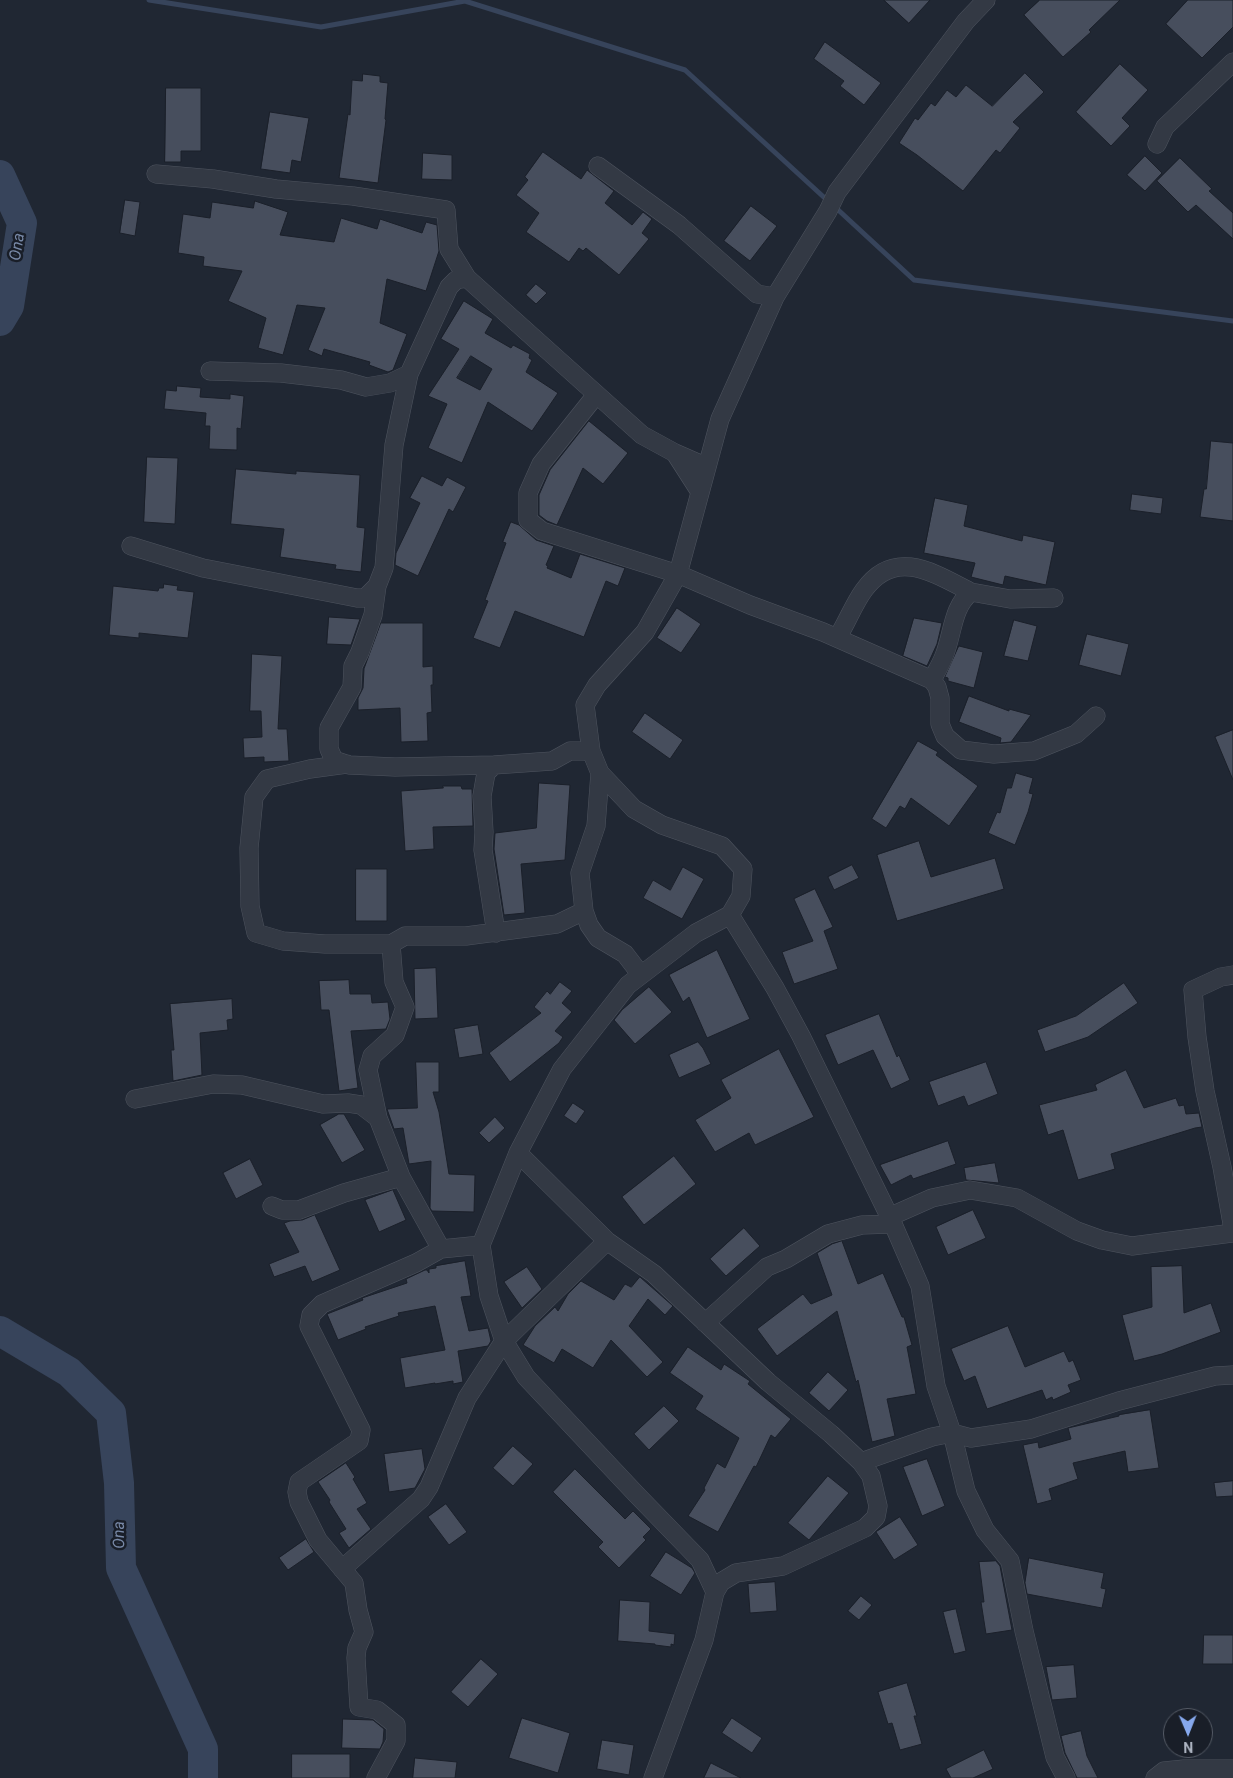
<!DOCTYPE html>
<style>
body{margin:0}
#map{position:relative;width:1233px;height:1778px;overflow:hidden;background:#202733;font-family:Roboto,sans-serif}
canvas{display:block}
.north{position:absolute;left:1163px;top:1708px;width:50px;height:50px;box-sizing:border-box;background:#191e28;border:1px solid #545a65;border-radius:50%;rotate:179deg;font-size:14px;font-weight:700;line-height:20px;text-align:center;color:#adb4c1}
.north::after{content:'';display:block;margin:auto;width:18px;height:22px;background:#86a8ed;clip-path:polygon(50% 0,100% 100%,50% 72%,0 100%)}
</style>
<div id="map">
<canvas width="1233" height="1778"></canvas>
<div class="north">N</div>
</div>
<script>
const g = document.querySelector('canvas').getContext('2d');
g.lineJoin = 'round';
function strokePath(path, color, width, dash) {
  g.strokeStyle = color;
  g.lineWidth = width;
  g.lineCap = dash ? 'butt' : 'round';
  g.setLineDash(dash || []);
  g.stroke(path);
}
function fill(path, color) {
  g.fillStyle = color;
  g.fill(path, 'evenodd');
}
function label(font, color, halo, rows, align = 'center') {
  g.font = font + ' Roboto,sans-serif';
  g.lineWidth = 5;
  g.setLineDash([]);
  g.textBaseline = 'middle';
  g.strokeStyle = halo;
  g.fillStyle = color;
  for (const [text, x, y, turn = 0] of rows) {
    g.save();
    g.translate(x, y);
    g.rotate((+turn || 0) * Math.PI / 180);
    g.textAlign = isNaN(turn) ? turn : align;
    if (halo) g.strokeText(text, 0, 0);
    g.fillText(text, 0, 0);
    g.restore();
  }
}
const stream = new Path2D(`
 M149,0L321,27L465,1L685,70L828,201
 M835,207L914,280L1233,321`);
const river = new Path2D(`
 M0,175L22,223L9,306L0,321
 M0,1331L69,1372L111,1413L119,1483L121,1568L203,1749V1778`);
const building = new Path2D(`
 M884,0H930L909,23Z
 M1040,0H1120L1089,30L1091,32L1063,57L1024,15Z
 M1188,0H1233V27L1202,58L1166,24Z
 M825,42L881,83L864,105L840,86L844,81L814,59Z
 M1120,64L1148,90L1122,118L1130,126L1111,146L1076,112Z
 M1025,73L1044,92L1013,122L1020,128L1000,153L996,150L963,191L917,155L899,143L915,118L918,120L931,103L935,106L947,90L956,97L966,85L992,106Z
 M363,74L380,76V82L388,83L385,119L386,120L378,183L339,178L348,114L350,115L352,80L362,81Z
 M166,88H201V151H181V162H165Z
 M270,112L309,118L301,162L292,160L290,173L261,169Z
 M543,152L581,179L587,170L614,191L605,203L632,225L643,212L652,219L642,233L649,239L619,275L586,248L583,251L579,248L569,262L526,232L539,213L516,195L528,180L525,177Z
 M423,153L452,155V180L422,179Z
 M1145,156L1162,173L1145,191L1127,175Z
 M1180,158L1212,189L1209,191L1233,213V239L1196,205L1188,212L1157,181Z
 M125,200L140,202L135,236L120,233Z
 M255,201L288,212L280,235L334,242L341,218L377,229L380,219L422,233L426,222L437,225L439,251L426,291L387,279L380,323L407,334L393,370L388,372L369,365L370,362L324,349L322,356L308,350L325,308L297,305L283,355L258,348L266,318L228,301L242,271L203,266L204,257L178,253L183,214L210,218L212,202L253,208Z
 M751,206L777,226L750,261L724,241Z
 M536,284L547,293L536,304L526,295Z
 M464,301L493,319L485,333L511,348L513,345L530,354L529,358L532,360L526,372L558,393L532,431L488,402L462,463L428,448L447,404L428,396L459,349L441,339ZM471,356L492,369L480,390L457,378Z
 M177,386L201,388L200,397L230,399V394L244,396L241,429L237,428V450L209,449L210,426H205L206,413L164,409L166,390L176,391Z
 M589,421L628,453L603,484L583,468L557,525L547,521L539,515V495L550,470Z
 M1211,441L1233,443V521L1200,517L1204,489H1206Z
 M147,457L178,458L175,524L144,522Z
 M236,469L296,474V471L360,475L357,527L365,528L361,572L335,569L336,565L280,557L284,529L231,524Z
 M422,476L442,486L447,477L466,487L453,512L449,509L418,576L395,565L396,553L420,503L410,498Z
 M1132,494L1163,498L1161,514L1130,510Z
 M935,498L968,505L964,526L1022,541L1023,535L1055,542L1046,585L1005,576L1003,585L971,577L975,563L924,553Z
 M511,522L519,525L536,540L554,546L546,565L548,566L547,568L571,578L580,554L625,568L618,586L606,581L584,637L515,611L500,648L473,638L488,601L485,600L506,543L503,542Z
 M164,584L178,586L177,590L194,592L188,638L139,633V638L109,635L113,586L158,591L159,588H163Z
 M677,608L701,624L681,653L657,638Z
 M329,617L360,619L351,645L327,644Z
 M914,618L942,623L937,644L927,666L903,656Z
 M1014,620L1037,626L1028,661L1004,656Z
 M381,623H423V667L433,666V685H431L432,712L427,713L428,741L401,742L400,708L358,710V698L363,688L364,669Z
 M1087,634L1129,644L1121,676L1079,665Z
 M959,646L983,652L974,688L948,681V678L945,677Z
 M252,654L282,656L278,729H287L289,761L264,762V757L244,758L243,738L262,737L261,711H250Z
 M969,696L1009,711V709L1031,715L1011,742L1000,743L1001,738L959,722Z
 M645,713L683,740L670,759L632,732Z
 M1233,730V780L1215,737Z
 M918,741L938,752L936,755L978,786L949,826L911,798L905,809L900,806L886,828L872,819Z
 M1016,773L1033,778L1029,793L1033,794L1028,812L1015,845L988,833L997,812L1000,813L1007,788H1011Z
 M539,783L570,785L565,860L521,864L525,913L504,915L494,849L495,833L536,828Z
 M443,786H461L462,789H472L473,826L433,827L434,849L405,851L401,791L443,788Z
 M919,841L931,877L995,858L1004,889L897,921L877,855Z
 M852,865L859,878L834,890L828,877Z
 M683,867L704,879L682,919L643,898L653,880L670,890Z
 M356,869H387V921H356Z
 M815,889L833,927L824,931L838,969L794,984L782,952L813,941L794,899Z
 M717,950L750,1019L707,1038L689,997L683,1002L669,975Z
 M436,968L438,1018L415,1019L414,969Z
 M349,980L350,994H371L372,1003L388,1002L390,1019L386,1029L351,1031L358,1088L339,1091L329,1010H321L319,981Z
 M560,982L572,991L562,1003L572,1012L555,1031L563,1037L559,1043L510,1082L489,1053L541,1013L534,1007L547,991L550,994Z
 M1124,983L1138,1003L1088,1037L1045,1052L1037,1030L1076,1016Z
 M649,987L672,1012L635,1044L614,1020L622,1010Z
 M232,999L233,1019L227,1020L228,1030L200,1033L202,1075L173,1081L171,1050H174L170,1004Z
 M879,1014L897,1057L899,1055L910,1080L891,1089L873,1050L838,1065L825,1035Z
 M478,1025L483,1054L459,1058L454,1029Z
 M698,1042L703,1048L711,1064L679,1078L669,1055Z
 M779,1049L814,1117L755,1145L749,1133L715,1152L695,1120L731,1098L721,1080Z
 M416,1062H439V1092H433L439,1112L449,1174L475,1175L474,1212L432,1211L430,1208L431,1161L409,1164L403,1128L394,1129L387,1109L417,1108Z
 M986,1062L998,1094L968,1106L964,1096L938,1106L929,1082Z
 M1126,1070L1144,1108L1176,1098L1179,1106L1184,1105L1186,1114L1199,1113L1202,1127L1195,1128L1111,1154L1115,1169L1078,1180L1063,1130L1048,1135L1039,1105L1097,1090L1095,1085Z
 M573,1103L585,1111L576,1124L564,1116Z
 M339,1114H344L365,1150L342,1163L320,1125Z
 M495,1117L505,1128L489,1143L479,1133Z
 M948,1141L956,1164L913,1179L911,1175L891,1185L880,1165Z
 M674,1156L696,1184L644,1225L622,1197Z
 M250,1159L263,1185L236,1199L223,1173Z
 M995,1163L999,1183L966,1180L964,1168Z
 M393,1190L406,1220L379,1232L365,1200Z
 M973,1210L986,1238L948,1255L936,1227Z
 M315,1215L340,1270L312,1282L305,1266L274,1277L269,1264L299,1252L284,1223L290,1221L302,1220Z
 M744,1228L760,1246L726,1276L710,1259Z
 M842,1241L858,1284L883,1273L902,1317H904L912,1345L907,1347L916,1394L887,1399L895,1436L872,1442L858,1380L856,1382L837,1311L777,1356L757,1329L803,1294L811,1304L832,1295L817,1253L832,1244Z
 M465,1261L471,1296L461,1297L469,1331L488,1328L491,1341L488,1346L458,1351L463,1382L453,1384V1381L435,1384V1383L405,1388L400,1358L445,1350L435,1306L398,1313L399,1316L365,1327L366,1329L338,1340L327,1314L363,1300L362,1298L407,1283L406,1279L425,1270H427L429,1273V1269L436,1268V1266Z
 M1182,1266L1184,1313L1211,1303L1221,1332L1162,1354L1134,1361L1122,1315L1152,1307L1151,1267Z
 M527,1267L542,1289L522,1308L504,1282Z
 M640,1277L673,1306L665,1315L648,1299L629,1326L663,1362L647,1377L611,1340L593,1368L562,1349L554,1363L523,1345L535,1326L555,1307L558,1311L568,1294L581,1281L614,1300L625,1284L631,1287Z
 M1008,1326L1025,1367L1064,1351L1069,1362L1073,1360L1081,1380L1068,1385L1071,1392L1053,1400L1052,1397L1046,1400L1042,1390L987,1409L975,1376L964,1381L951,1349Z
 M688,1347L721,1370L724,1364L750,1381L748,1384L791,1419L775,1438L771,1435L756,1467L754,1466L718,1532L688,1516L705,1490L704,1488L717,1463L725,1468L739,1438L695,1409L703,1396L670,1373Z
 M828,1372L848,1390L829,1411L809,1393Z
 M664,1406L679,1421L649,1450L634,1434Z
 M1150,1410L1159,1468L1128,1472L1125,1451L1073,1463L1078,1479L1049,1489L1052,1500L1037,1504L1023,1445L1038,1442L1039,1448L1071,1439L1068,1428L1119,1416V1415Z
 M513,1446L533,1464L513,1486L493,1468Z
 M422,1449L425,1469L415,1488L389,1492L384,1454Z
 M927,1459L945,1506L922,1516L903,1467Z
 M346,1463L355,1477L353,1479L367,1503L357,1509L371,1529L349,1548L339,1533L346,1529L329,1502L330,1500L318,1482Z
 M575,1469L625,1519L633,1511L651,1529L643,1537L646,1540L619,1568L598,1547L603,1542L553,1492Z
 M828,1476L849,1493L809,1540L788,1523Z
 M1233,1481V1496L1216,1497L1214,1483Z
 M446,1504L467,1532L449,1545L428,1517Z
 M900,1517L918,1545L894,1560L876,1532Z
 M306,1539L314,1552L288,1570L279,1558Z
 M666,1552L692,1568L695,1573L681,1595L650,1576Z
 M1029,1558L1104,1573L1101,1588L1106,1589L1102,1608L1027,1594L1025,1583Z
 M996,1561L1000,1566L1012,1630L986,1634L981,1602H984L979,1562Z
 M775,1582L777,1611L750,1613L748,1584Z
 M861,1596L872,1605L859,1620L848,1611Z
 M620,1600L650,1602L649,1631L675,1634L674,1645L671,1644V1647L655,1645V1644L618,1641Z
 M956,1609L966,1651L954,1654L943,1612Z
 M1204,1635H1233V1664H1203Z
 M481,1659L498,1674L468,1707L451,1692Z
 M1074,1665L1077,1698L1052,1700L1046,1667Z
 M907,1683L917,1716H914L922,1744L900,1750L892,1723L888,1724L878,1692Z
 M522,1718L570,1733L558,1773L509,1758Z
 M732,1718L762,1738L752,1753L722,1733Z
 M343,1719L373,1720L384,1729L383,1742L380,1749L342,1748Z
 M1081,1731L1087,1756L1098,1778H1077L1065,1753L1061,1736Z
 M602,1740L634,1745L629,1775L597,1769Z
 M984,1750L993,1769L973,1778H951L946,1769Z
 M292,1754H350V1778H292Z
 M415,1758L457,1762L455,1778H413Z
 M711,1763L741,1778H704Z`);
const minor = new Path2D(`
 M1157,144L1165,127L1233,62
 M598,166L679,225L757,294L775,297
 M156,174L213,179L276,189L353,196L446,210L449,249L467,278L642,435L675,453L707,467
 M467,278L456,280L449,287L409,374L394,445L384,568L377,586L373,615L360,652L353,666L352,687L329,728V749L334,760L349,765L395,767L494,765L552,761L570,751H591
 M210,371L281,373L341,380L366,387L390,383L409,374
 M596,395L541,464L528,493V520L542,531L678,574L750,605L823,632L932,680L937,687L940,698V724L945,736L961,750L994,754L1034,751L1076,734L1096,716
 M675,453L700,492
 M131,546L203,568L357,598H365L377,586
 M837,638C847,623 853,605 864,590C895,547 934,573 971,592
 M932,680C936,672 941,664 944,656C953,634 952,607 971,592L1010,599L1054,598
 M347,764L310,769L267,779L254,797L249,848L250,906L256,933L283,941L325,944H391L405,936H466L557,924L584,911
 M494,765L486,773L482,796L484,832L483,850L496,933
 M600,773L596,826L580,873L584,911L589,925L598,938L625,954L641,975
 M730,915L775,988L801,1036L893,1224L920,1286L936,1386L952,1433L966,1491L985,1530L1010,1561L1024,1631L1055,1757L1066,1778
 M391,944L394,982L405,1007L395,1035L372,1056L368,1070L378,1118L401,1177L441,1249
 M1233,975L1221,977L1193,990L1197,1037L1205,1091L1222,1167L1233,1229
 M135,1099L213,1084L242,1085L323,1104L348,1103L361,1105L378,1118
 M518,1153L607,1241L654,1274L768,1382L831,1434L861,1462L871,1476L878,1506L876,1517L865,1528L783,1566L736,1573L721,1582L715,1592
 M272,1206L282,1210H299L344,1193L401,1177
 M889,1217L932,1198L970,1190L1017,1198L1077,1231L1102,1240L1132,1246L1233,1233
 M705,1323L767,1267L786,1259L828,1234L862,1225L893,1224
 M861,1462L932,1437L952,1433L971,1438L1031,1429L1119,1401L1215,1376L1233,1375
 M342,1569L421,1499L429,1487L467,1398L504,1341L607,1241
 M376,1778L396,1741V1725L377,1710L359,1707L356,1658L357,1648L364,1632L358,1610L354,1583L318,1540L299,1502L297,1492L299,1482L359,1441L361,1430L309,1326L311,1315L322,1304L416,1263L441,1249L481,1245
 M653,1778L704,1640L715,1592L700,1560L636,1494L526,1377L504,1341L489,1296L481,1245L518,1153L562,1069L628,985L696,933L730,915L741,896L743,869L722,846L662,825L634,809L600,773L591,751L585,705L597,685L645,632L678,574L720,419L775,297L828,211L837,192L966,21L986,0
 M1155,1778L1164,1771L1184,1769H1233`);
const waterNames = [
 ["Ona",18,247,-81],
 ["Ona",120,1535,-91]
];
strokePath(stream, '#37445b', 5);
strokePath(river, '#37445b', 30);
fill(building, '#474e5d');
strokePath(building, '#1b202a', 1);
strokePath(minor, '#4e545f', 19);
strokePath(minor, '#333944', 18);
label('italic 16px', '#7889a7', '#191e28', waterNames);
</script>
